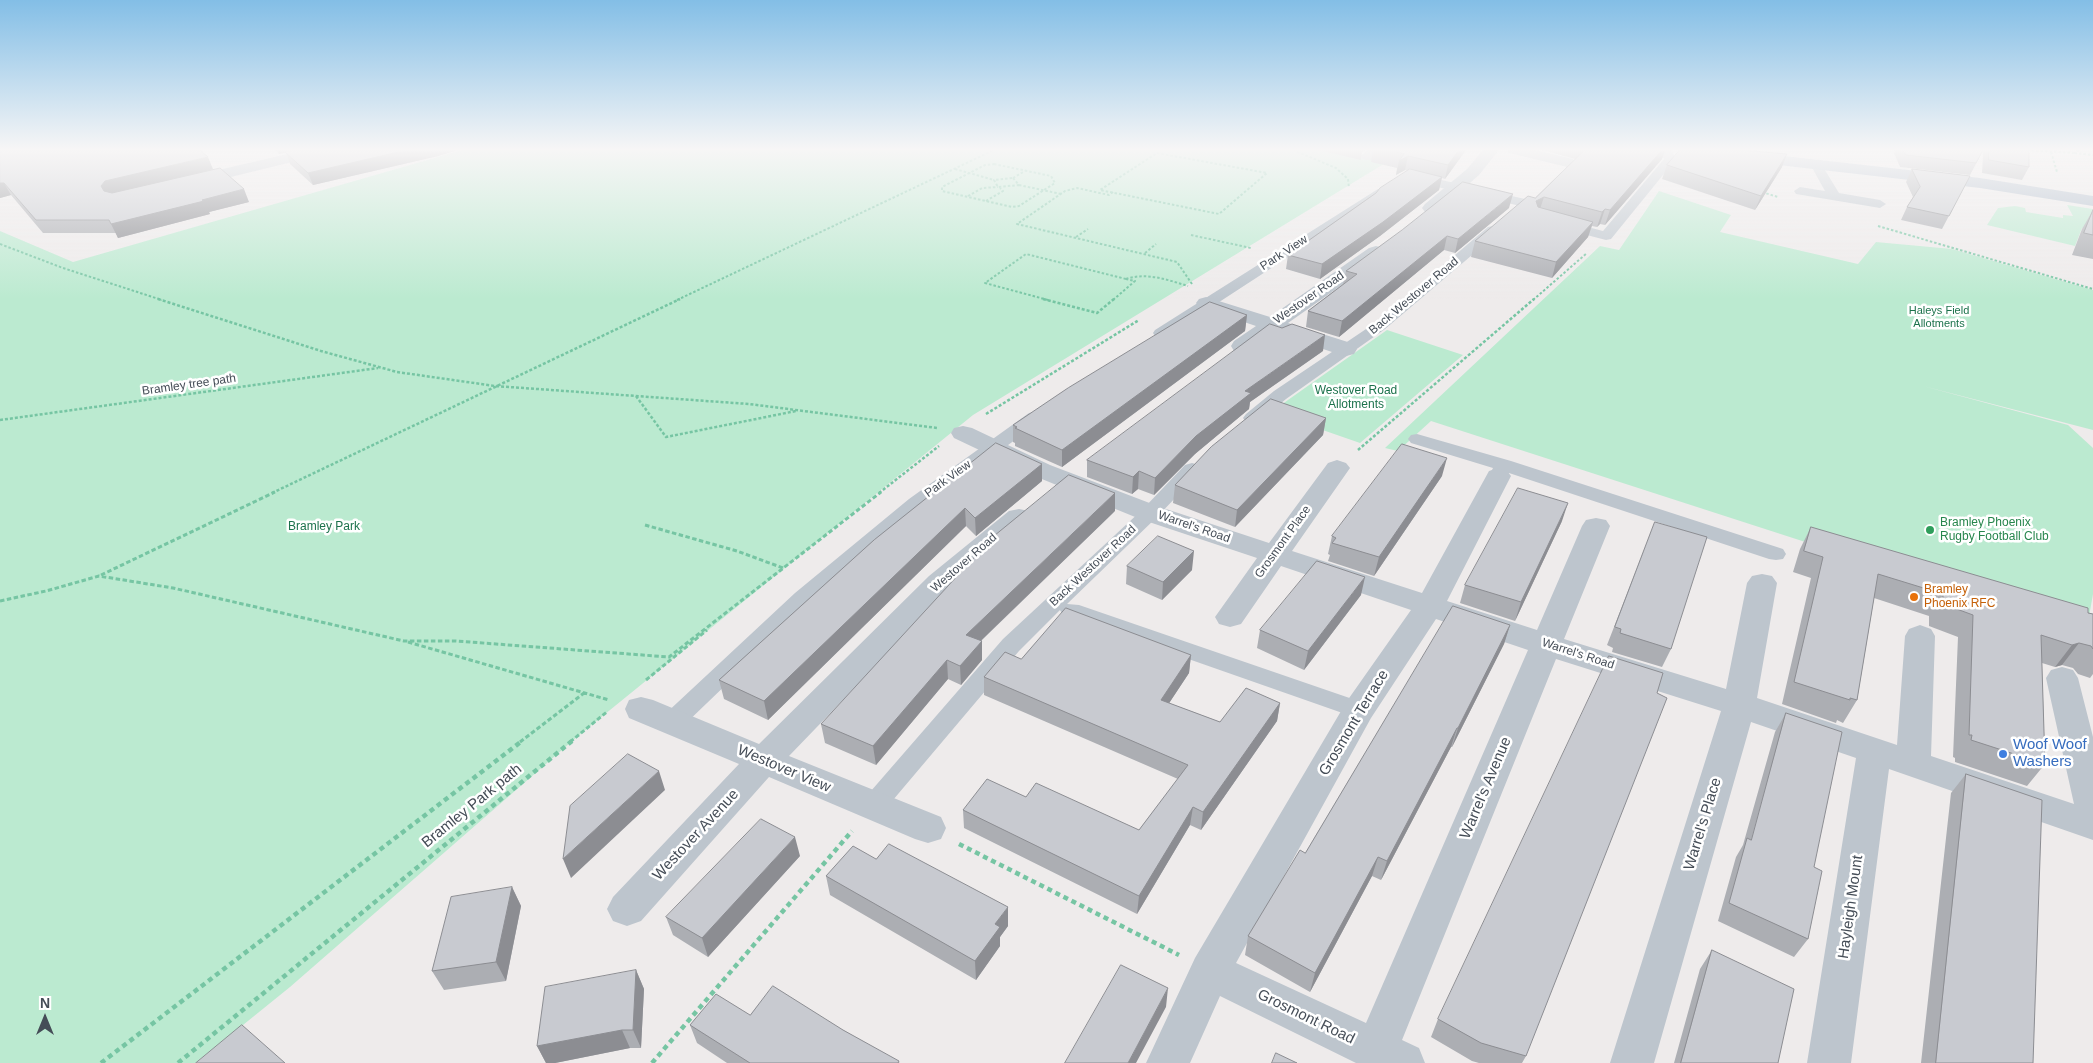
<!DOCTYPE html>
<style>
body{margin:0}
#map{position:relative;width:2093px;height:1063px;overflow:hidden;background:#eeebeb;font-family:Arial,sans-serif}
canvas{display:block}
.north{position:absolute;left:20px;top:993px;width:50px;height:50px;-webkit-text-stroke:4px #fff;paint-order:stroke;rotate:0deg;font-size:14px;font-weight:700;line-height:20px;text-align:center;color:#454d57}
.north::after{content:'';display:block;margin:auto;width:18px;height:22px;background:#454d57;clip-path:polygon(50% 0,100% 100%,50% 72%,0 100%)}
</style>
<div id="map">
<canvas width="2093" height="1063"></canvas>
<div class="north">N</div>
</div>
<script>
const g = document.querySelector('canvas').getContext('2d');
g.lineJoin = 'round';
function fill(path, color) {
  g.fillStyle = color;
  g.fill(path, 'evenodd');
}
function strokePath(path, color, width, dash) {
  g.strokeStyle = color;
  g.lineWidth = width;
  g.lineCap = dash ? 'butt' : 'round';
  g.setLineDash(dash || []);
  g.stroke(path);
}
function label(font, color, halo, rows, align = 'center') {
  g.font = font + ' Arial,sans-serif';
  g.lineWidth = 5;
  g.setLineDash([]);
  g.textBaseline = 'middle';
  g.strokeStyle = halo;
  g.fillStyle = color;
  for (const [text, x, y, turn = 0] of rows) {
    g.save();
    g.translate(x, y);
    g.rotate((+turn || 0) * Math.PI / 180);
    g.textAlign = isNaN(turn) ? turn : align;
    if (halo) g.strokeText(text, 0, 0);
    g.fillText(text, 0, 0);
    g.restore();
  }
}
const green = new Path2D(`
 M462,150H1323L1387,162L973,415L578,736L290,987L196,1063H0V231L73,262Z
 M1659,191L1731,215L1720,232L1858,264L1876,242L1952,249L2093,290V430L1923,386L2068,425L2093,448V594L2085,639L2028,614L1431,421L1398,451L1385,448L1600,246L1619,250Z
 M2067,205L2093,209V230L2082,228L2075,246L1987,225L1998,208L2015,206L2025,208L2026,212L2063,218V215L2073,216Z
 M1387,330L1463,355L1360,443L1271,412Z`);
const pathFar3 = new Path2D(`
 M1293,150L1336,168L1348,179L1349,188
 M2027,150L2075,153
 M2079,150L2075,153L2093,155
 M2051,152L2057,172
 M1157,153L1267,173L1219,214L1100,190Z
 M994,164L1051,176L1055,183L1019,206L1012,207L942,191V187L985,165Z
 M955,169L994,180
 M1013,178L1025,171
 M1013,178L1019,185L998,187L994,180Z
 M1019,185L1061,194
 M1113,192L1109,195L1077,188L1065,191L1017,224L1177,262L1192,284
 M1762,192L1778,197
 M968,196L982,188L998,187
 M986,201L1003,191L1000,188
 M1878,226L2093,289
 M1191,235L1251,248
 M1076,237L1088,229
 M0,244L63,268L162,300
 M1145,253L1156,244
 M1126,279C1147,272 1168,280 1188,286
 M677,300L994,150
 M1048,300L985,283L1026,254L1126,279
 M1113,300L1135,281L1126,279
 M1533,300L1587,253`);
const pathFar2 = new Path2D(`
 M158,299L321,351L397,372L495,386L749,404L937,428
 M1043,299L1097,313L1114,299
 M636,396L666,437L796,411
 M986,414L1139,320
 M0,420L378,368
 M1358,450L1534,299
 M272,493L680,299
 M879,493L939,446`);
const pathFar1 = new Path2D(`
 M645,525L737,551L783,568
 M101,575L275,492
 M0,601L46,591L99,576L173,588L404,641H456L669,657L881,492
 M408,642L609,700
 M646,680L707,630
 M520,742L584,693
 M570,742L608,711`);
const path = new Path2D(`
 M959,844L1179,955
 M101,1063L522,741
 M178,1063L572,741
 M652,1063L852,831`);
const lane = new Path2D(`
 M1659,150H1671L1676,159L1611,239L1606,240L1560,228L1558,225L1565,221L1603,231L1664,159Z
 M1816,160L1820,162L1839,193L1880,200L1886,204L1880,208L1796,194L1794,191L1800,187L1825,191L1810,164Z
 M1415,174L1525,199L1531,203L1525,207L1411,181L1409,178L1411,175Z
 M1378,189L1382,190L1384,193L1382,196L1167,336H1155L1153,333L1155,330Z
 M1493,226L1498,227L1500,230L1498,233L1385,329L1286,399L1258,422L1252,423L1246,422L1243,418L1246,414L1274,391L1375,323L1488,227Z
 M1035,412L1041,413L1044,417L1041,421L923,507L811,603L681,728L672,731L663,728L660,722L663,716L795,593L909,499L1029,413Z
 M1417,434L1511,461L1783,549L1786,554L1783,559L1776,560L1769,559L1509,473L1505,480L1498,482L1491,480L1489,476L1493,468L1411,443L1408,439L1411,435Z
 M1192,463L1199,465L1201,469L1199,473L1157,517L1067,604L1079,605L1367,704L1371,710L1367,716L1359,719L1351,716L1063,615L1060,610L1019,651L882,813L873,817L864,813L860,806L864,799L1003,639L1143,509L1185,465Z`);
const street = new Path2D(`
 M304,150H331L329,153L190,187L184,186L182,182L184,178Z
 M1367,150H1385C1380,158 1372,162 1363,159L1361,156Z
 M1483,150H1499L1479,175L1437,212L1431,213L1425,212L1422,208L1425,204L1467,169Z
 M1507,150H1535L1573,159L1575,162L1573,165L1567,167L1509,153Z
 M1376,246L1383,248L1385,252L1383,256L1288,323L1354,344L1357,349L1354,354L1346,356L1338,354L1275,333C1262,342 1251,355 1234,351L1231,346L1234,341L1256,326L1199,307L1196,303L1199,299L1206,297L1270,317L1369,248Z
 M963,426L972,428L1050,465L1160,507L1269,543L1328,463L1337,460L1346,463L1350,468L1292,551L1422,593L1489,471L1498,468L1507,471L1511,476L1447,601L1537,630L1582,526L1586,520L1596,518L1606,520L1610,526L1564,639L1726,689L1747,583L1752,576L1762,574L1772,576L1777,583L1757,698L1897,745L1905,636L1909,629L1920,625L1931,629L1935,636L1931,756L2074,804L2046,678L2051,670L2062,667L2073,670L2078,678L2093,737V840L1889,769L1851,1063H1807L1856,758L1751,722L1654,1063H1610L1721,711L1556,659L1402,1040L1419,1048L1425,1063H1356L1220,996L1190,1063H1146L1195,958L1347,701L1411,610L1281,566L1241,624L1230,627L1219,624L1215,617L1257,558L1140,519L1032,475L954,438L951,433L954,428ZM1436,619L1528,650L1366,1023L1236,963L1371,718Z
 M1019,509L1029,511L1033,517L1029,523L949,590L789,756L941,817L946,828L941,839L928,843L915,839L769,777L641,921L627,926L613,921L607,909L613,897L739,764L629,718L625,709L629,700L641,697L653,700L759,744L929,576L1009,511Z`);
const primary = new Path2D(`
 M1682,150H1731L1980,178L2093,196V206L1980,188L1690,155L1684,153Z`);
const wall = new Path2D(`
 M0,150L213,169L249,202L209,212L210,214L118,238L116,233H43L11,195L0,198Z
 M275,150H458L438,156L313,185L290,164L286,152L279,154Z
 M1318,150H1365L1362,152L1361,160Z
 M1373,150H1466L1445,179L1442,178L1439,190L1380,236L1320,279L1286,269L1288,255L1407,171L1405,170L1396,175L1397,168L1371,162Z
 M1542,150H1665L1662,159L1605,225L1600,224L1597,227L1592,226L1588,237L1552,278L1471,257L1475,241L1535,198L1575,159Z
 M1895,150H2029V167L2022,180L1982,173L1983,151L1970,175L1900,167L1894,153Z
 M1667,165L1782,167L1755,210L1662,179Z
 M1912,169L1970,176L1942,229L1901,220L1907,207L1913,197L1906,182Z
 M1509,208L1455,253L1444,250L1339,337L1306,327L1308,311L1343,284L1346,271Z
 M2093,210V259L2072,255L2082,229Z
 M1247,315L1245,331L1062,467L1015,446V443L1013,442V425Z
 M1323,351L1250,402L1249,409L1195,454L1154,495L1138,489L1132,494L1087,477V460Z
 M1326,418L1323,435L1235,527L1173,503L1175,485Z
 M1042,464V481L976,536L966,526L768,720L724,699L719,680L874,540Z
 M1442,476L1374,576L1328,561L1330,555L1328,554L1332,536Z
 M1115,511L981,641H982V660L961,685L948,679L876,765L825,743L821,724Z
 M1562,521L1515,621L1460,603L1465,585Z
 M1655,522L1671,649L1662,667L1612,652L1613,648L1607,645Z
 M1811,527L2093,614V674L2090,678L2078,674L2073,668L2062,665L2055,667L2042,663L2045,764L2027,786L1955,762V758L1953,757L1958,637L1929,626V616L1874,598L1857,700L1843,723L1837,720L1836,723L1782,704L1811,578L1793,572L1800,549Z
 M1127,566L1192,570L1162,600L1126,584Z
 M1361,595L1304,670L1257,648L1260,630Z
 M1510,625L1504,644L1452,747H1451L1381,880L1372,876L1310,992L1245,955L1248,936L1305,853Z
 M1191,655L1189,673L1169,703L1220,722L1280,703L1277,721L1201,830L1190,825L1137,914L964,828L963,810L1026,797L1139,830L1178,779L984,695V677L1021,659Z
 M1786,713L1814,867L1808,939L1794,957L1718,921L1736,857L1743,845L1775,732Z
 M1966,774L2033,1063H1921L1951,793Z
 M800,856L708,957L673,935L666,917Z
 M876,859L1008,926L1000,937V946L976,980L830,895L826,876Z
 M512,887L521,906L506,981L444,990L432,971Z
 M1712,950L1778,1063H1674L1700,969Z
 M636,970L644,989L641,1048H630L555,1063H546L537,1046Z
 M750,1015L843,1030L900,1063H727L697,1043L690,1025Z
 M1438,1019L1526,1056L1522,1063H1479L1472,1061L1431,1037Z`);
const shadedWall = new Path2D(`
 M278,150H296L279,154Z
 M407,150H458L438,156L313,185L308,173Z
 M1459,150H1466L1445,179L1448,165Z
 M1662,150H1665L1662,159L1605,225L1610,210Z
 M1787,154L1782,167L1755,210L1761,196Z
 M1408,156L1405,170L1396,175L1399,161Z
 M208,157L213,169L107,199L101,186L105,181Z
 M1442,177L1439,190L1380,236L1320,279L1322,264Z
 M0,183H4L11,195L0,198Z
 M244,189L249,202L209,212L210,214L118,238L111,224Z
 M1513,194L1509,208L1455,253L1458,239Z
 M1544,197L1539,212L1536,201Z
 M1605,209L1600,224L1597,227L1602,212Z
 M1593,222L1588,237L1552,278L1556,262Z
 M1447,236L1444,250L1339,337L1342,321Z
 M1247,315L1245,331L1062,467V450Z
 M1325,335L1323,351L1250,402L1249,409L1195,454L1154,495L1155,478L1196,436L1245,391Z
 M1326,418L1323,435L1235,527L1237,510Z
 M1447,458L1442,476L1374,576L1379,557Z
 M1042,464V481L976,536L975,518Z
 M1139,471L1138,489L1132,494L1133,477Z
 M1115,493V511L968,653L966,635Z
 M1568,503L1562,521L1515,621L1521,602Z
 M965,508L966,526L768,720L764,701Z
 M1194,551L1192,570L1162,600L1163,582Z
 M1365,577L1361,595L1304,670L1308,651Z
 M1510,625L1504,644L1452,747L1458,728Z
 M982,641V660L961,685L960,666Z
 M2079,643L2062,665L2055,667L2072,645Z
 M1191,655L1189,673L1160,717L1161,700Z
 M947,660L948,679L876,765L873,746Z
 M1280,703L1277,721L1201,830L1203,812Z
 M1457,728L1451,747L1381,880L1387,861Z
 M659,771L665,790L571,878L563,859Z
 M1193,807L1190,825L1137,914L1139,896Z
 M795,837L800,856L708,957L702,938Z
 M1378,857L1372,876L1310,992L1315,973Z
 M512,887L521,906L506,981L496,962Z
 M1008,907V926L1000,937V946L976,980L975,961L995,924Z
 M636,970L644,989L641,1048L633,1030Z
 M1168,988L1166,1007L1136,1063H1128Z
 M622,1030L630,1048L555,1063H546L537,1046Z`);
const building = new Path2D(`
 M0,150H200L208,157L105,181L101,186L104,191L112,193L220,168L244,189L202,200L204,201L111,224L109,220H36L4,183H0Z
 M294,150H407L308,173L285,152Z
 M1385,150H1459L1448,165L1408,156L1399,161L1404,154Z
 M1585,150H1662L1610,210L1605,209L1602,212L1544,197L1536,201L1538,207L1593,222L1556,262L1475,241L1528,196L1535,198Z
 M1680,150H1742L1787,154L1761,196L1667,165Z
 M1903,150H1983L1976,163L1906,155Z
 M1989,150H2029V167L1989,160Z
 M1410,169L1442,177L1383,222L1322,264L1288,255L1376,193L1380,188Z
 M1912,169L1970,176L1949,216L1907,207L1920,187Z
 M1463,182L1513,194L1458,239L1447,236L1342,321L1308,311L1357,274L1346,271L1402,230Z
 M2093,210V235L2084,233Z
 M1210,302L1247,315L1062,450L1015,428L1017,427L1013,425L1068,388Z
 M1270,324L1282,328L1292,324L1325,335L1245,391L1251,393L1196,436L1155,478L1139,471L1133,477L1087,460Z
 M1271,399L1326,418L1237,510L1175,485L1211,447Z
 M996,443L1042,464L975,518L965,508L764,701L719,680L874,540Z
 M1402,444L1447,458L1379,557L1332,543L1336,538L1332,536Z
 M1069,475L1115,493L966,635L982,641L960,666L947,660L873,746L821,724L994,536Z
 M1518,488L1568,503L1521,602L1465,585Z
 M1655,522L1707,537L1671,649L1620,633L1621,629L1615,627Z
 M1811,527L2088,608V613L2093,614V649L2091,646L2079,643L2072,645L2041,635L2045,764L1971,740L1972,735H1969L1973,615L1943,604V594L1878,574L1857,700L1850,698V700L1794,682L1823,557L1804,551Z
 M1158,536L1194,551L1163,582L1127,566Z
 M1317,561L1365,577L1308,651L1260,630Z
 M1453,606L1510,625L1458,728H1457L1387,861L1378,857L1315,973L1248,936L1300,850L1305,853Z
 M1066,608L1191,655L1161,700L1220,722L1246,688L1280,703L1203,812L1193,807L1139,896L963,810L987,779L1026,797L1036,783L1139,830L1188,765L984,677L1005,652L1021,659Z
 M1609,656L1663,673L1657,693L1667,698L1526,1056L1481,1043L1438,1019Z
 M1786,713L1842,732L1814,867L1822,871L1808,939L1729,903L1747,838L1751,840Z
 M628,754L659,771L563,859L570,806Z
 M1966,774L2042,800L2033,1063H1936Z
 M761,819L795,837L702,938L666,917Z
 M889,844L1008,907L995,924L1000,927L975,961L826,876L853,846L876,859Z
 M512,887L496,962L432,971L451,897Z
 M1712,950L1794,989L1778,1063H1681Z
 M1121,965L1168,988L1128,1063H1065Z
 M636,970L633,1030H622L537,1046L545,987Z
 M773,986L843,1030L899,1061L898,1063H750L690,1025L716,994L750,1015Z
 M242,1025L285,1063H196Z
 M1276,1053L1297,1063H1272Z`);
const markers = [
 [1930,530,5,"#2e9e5b"],
 [1914,597,5,"#e8710a"],
 [2003,754,5,"#3f7fe0"]
];
const farParknames = [
 ["Haleys Field",1939,311],
 ["Allotments",1939,324]
];
const streetNames = [
 ["Park View",1284,253,-33],
 ["Back Westover Road",1414,296,-40],
 ["Westover Road",1309,298,-35],
 ["Bramley tree path",189,385,-8],
 ["Park View",948,479,-36],
 ["Warrel's Road",1194,527,19],
 ["Grosmont Place",1283,542,-54],
 ["Westover Road",964,563,-41],
 ["Back Westover Road",1093,566,-43],
 ["Warrel's Road",1578,654,18]
];
const parkNames = [
 ["Westover Road",1356,391],
 ["Allotments",1356,405],
 ["Bramley Park",324,527]
];
const leisureNames = [
 ["Bramley Phoenix",1940,523],
 ["Rugby Football Club",1940,537]
];
const foodNames = [
 ["Bramley",1924,590],
 ["Phoenix RFC",1924,604]
];
const nearStreetnames = [
 ["Grosmont Terrace",1354,723,-59],
 ["Westover View",784,769,23],
 ["Warrel's Avenue",1486,788,-67],
 ["Bramley Park path",472,806,-39],
 ["Warrel's Place",1703,824,-73],
 ["Westover Avenue",696,835,-47],
 ["Hayleigh Mount",1851,907,-82],
 ["Grosmont Road",1306,1017,26]
];
const nearShopnames = [
 ["Woof Woof",2013,745],
 ["Washers",2013,762]
];
fill(green, '#bbead0');
strokePath(pathFar3, '#76c5a3', 2, [2.5, 2]);
strokePath(pathFar2, '#76c5a3', 2.5, [3, 2]);
strokePath(pathFar1, '#76c5a3', 3, [4.5, 2.5]);
strokePath(path, '#76c5a3', 4.5, [5, 4]);
fill(lane, '#bdc5cd');
fill(street, '#bdc5cd');
fill(primary, '#acb9c9');
fill(wall, '#acaeb3');
fill(shadedWall, '#8c8d92');
fill(building, '#c8cad0');
strokePath(building, '#8c8d92', 1);
const sky = g.createLinearGradient(0, 0, 0, 299);
sky.addColorStop(0, '#83bee6');
sky.addColorStop(0.5, '#f7f6f6');
sky.addColorStop(1, '#f7f6f600');
g.fillStyle = sky;
g.fillRect(0, 0, 2093, 299);
for (const [x, y, r, color] of markers) {
  const dot = new Path2D();
  dot.arc(x, y, r, 0, 2 * Math.PI);
  g.fillStyle = color;
  g.fill(dot);
  strokePath(dot, '#fff', 2);
}
label('11px', '#1c724c', '#fff', farParknames);
label('12px', '#454d57', '#fff', streetNames);
label('12px', '#1c724c', '#fff', parkNames);
label('12px', '#27864d', '#fff', leisureNames, 'left');
label('12px', '#c56008', '#fff', foodNames, 'left');
label('15px', '#454d57', '#fff', nearStreetnames);
label('15px', '#366cbe', '#fff', nearShopnames, 'left');
</script>
